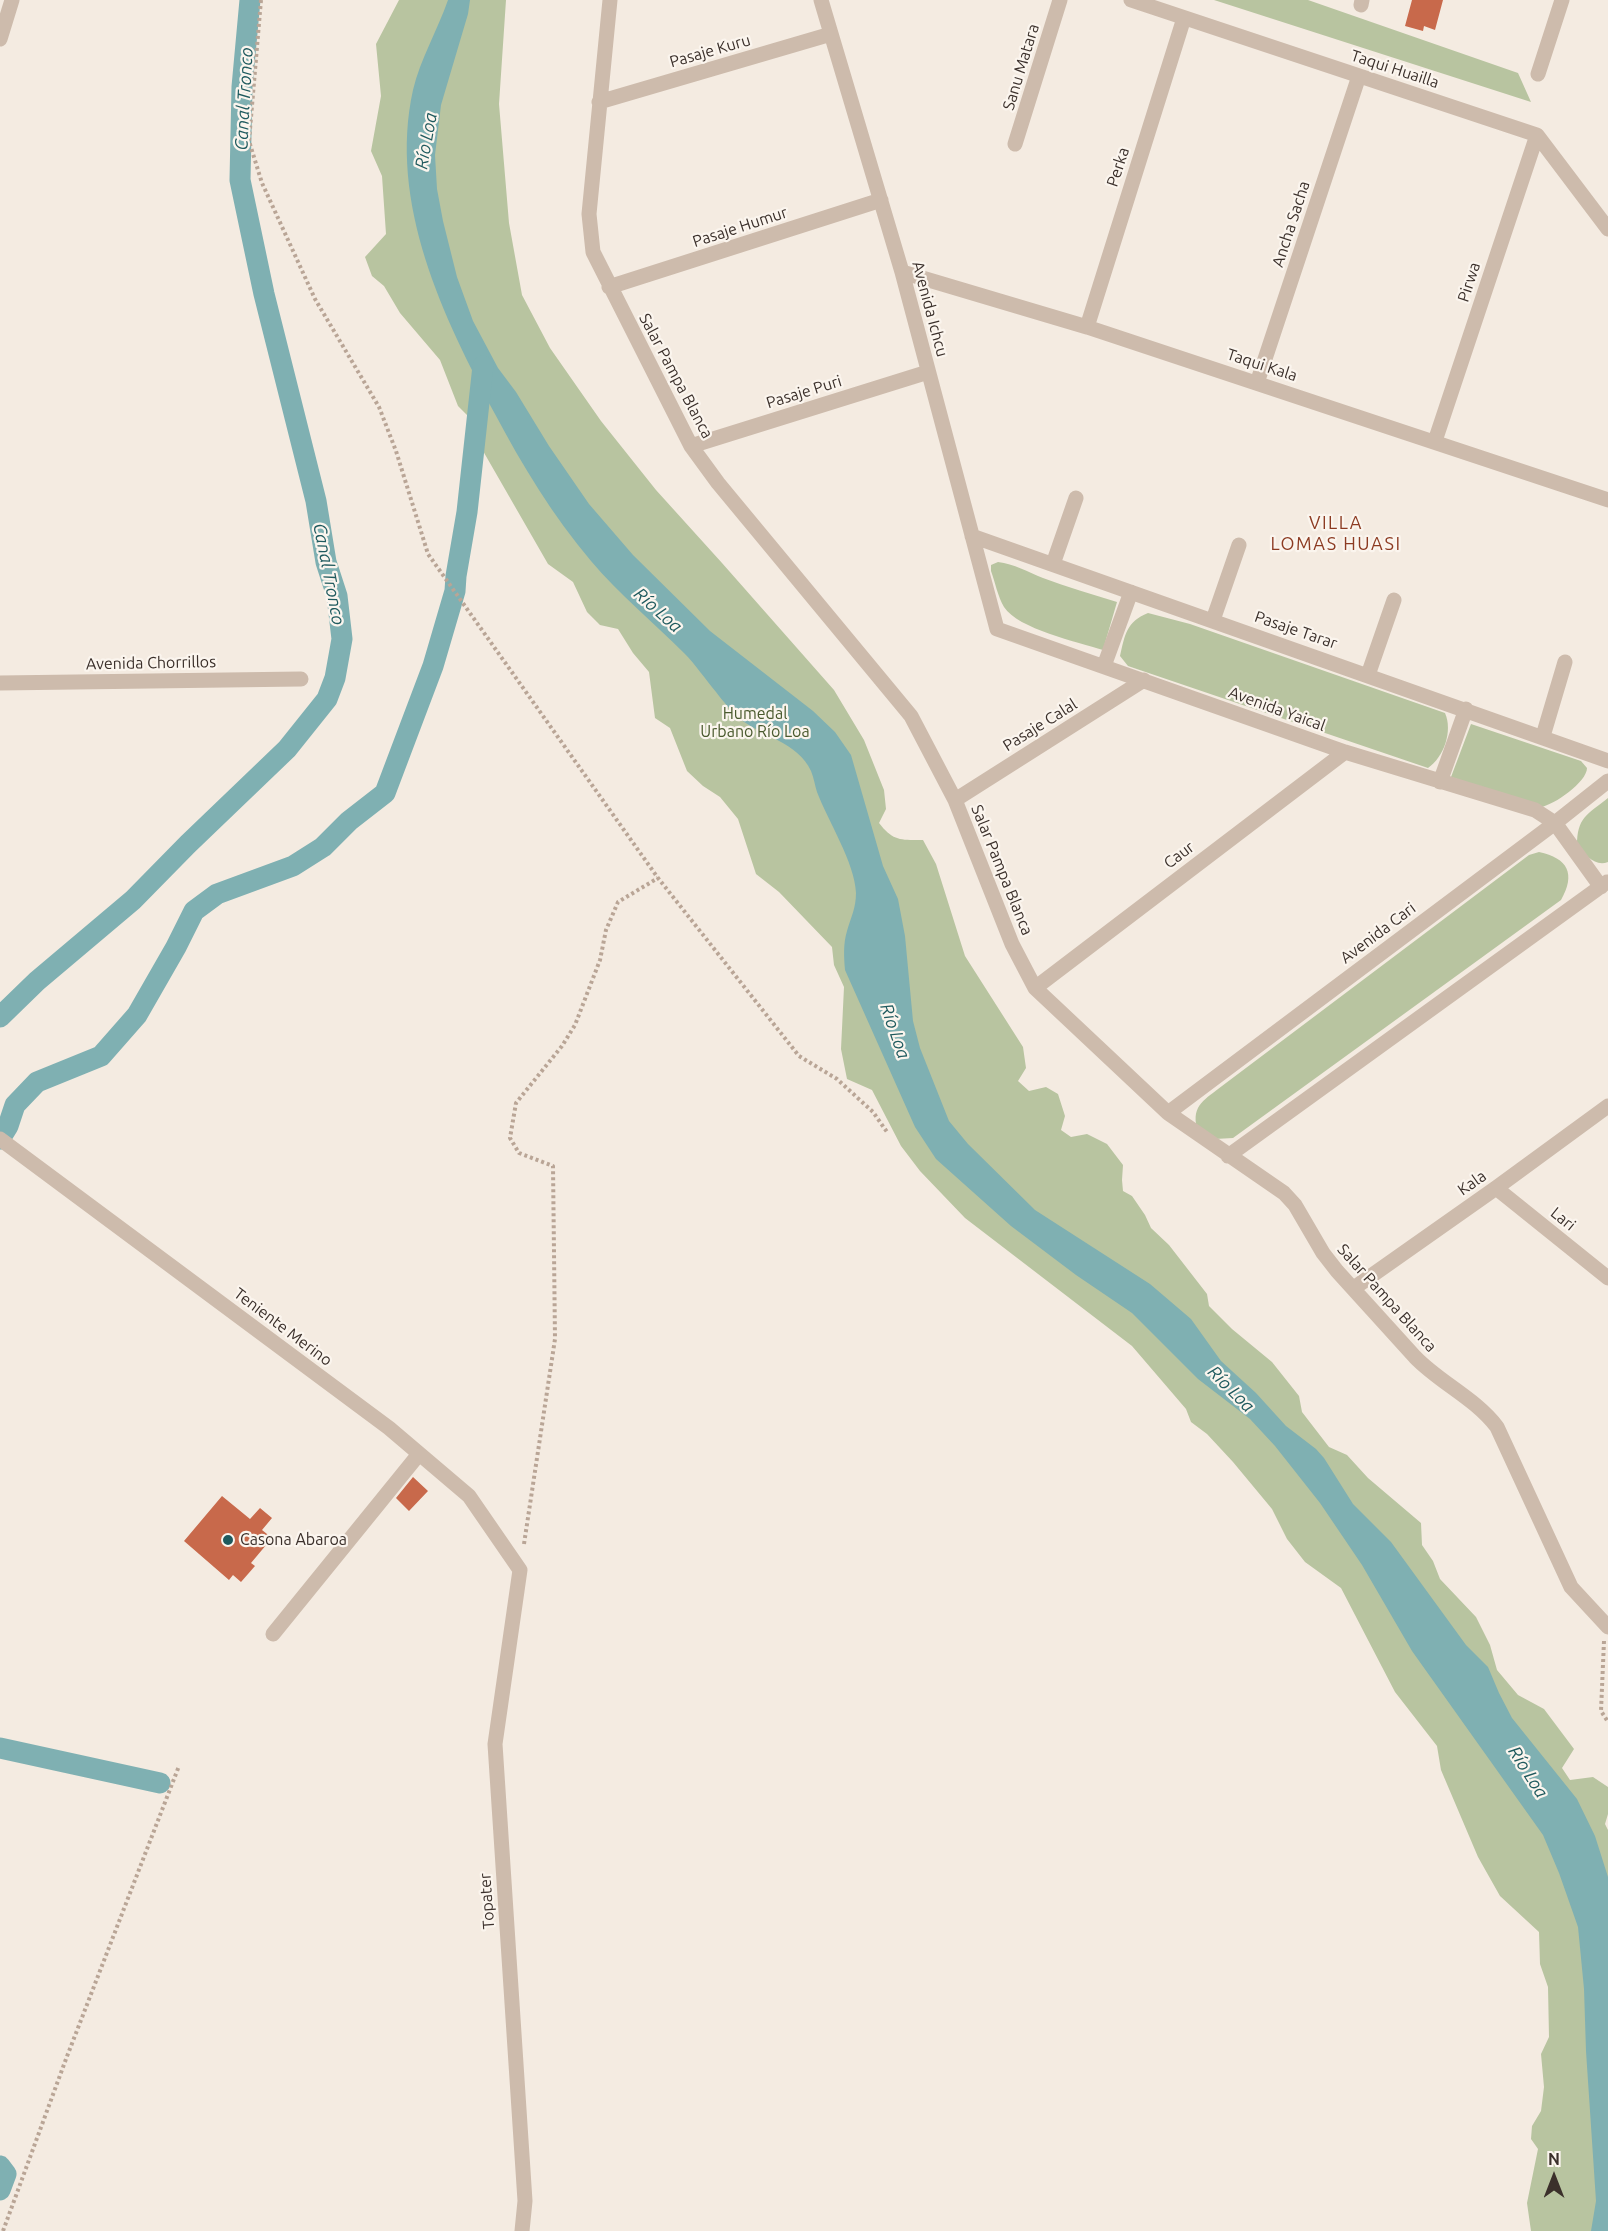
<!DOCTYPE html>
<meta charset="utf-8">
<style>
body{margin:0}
#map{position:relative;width:1608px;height:2231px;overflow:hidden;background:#f4ebe1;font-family:Ubuntu,sans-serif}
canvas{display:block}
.north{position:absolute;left:1524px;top:2147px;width:60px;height:60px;-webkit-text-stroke:4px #fbf5ee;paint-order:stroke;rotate:0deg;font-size:16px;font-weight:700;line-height:24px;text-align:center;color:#3b302b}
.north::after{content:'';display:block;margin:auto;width:21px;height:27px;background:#3b302b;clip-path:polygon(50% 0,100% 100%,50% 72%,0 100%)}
</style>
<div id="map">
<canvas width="1608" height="2231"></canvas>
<div class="north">N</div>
</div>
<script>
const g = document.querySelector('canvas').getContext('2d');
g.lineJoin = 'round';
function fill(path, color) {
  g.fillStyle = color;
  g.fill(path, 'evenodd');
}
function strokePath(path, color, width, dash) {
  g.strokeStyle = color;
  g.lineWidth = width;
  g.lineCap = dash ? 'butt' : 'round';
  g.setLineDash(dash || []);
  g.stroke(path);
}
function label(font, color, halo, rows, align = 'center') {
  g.font = font + ' Ubuntu,sans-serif';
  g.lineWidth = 4.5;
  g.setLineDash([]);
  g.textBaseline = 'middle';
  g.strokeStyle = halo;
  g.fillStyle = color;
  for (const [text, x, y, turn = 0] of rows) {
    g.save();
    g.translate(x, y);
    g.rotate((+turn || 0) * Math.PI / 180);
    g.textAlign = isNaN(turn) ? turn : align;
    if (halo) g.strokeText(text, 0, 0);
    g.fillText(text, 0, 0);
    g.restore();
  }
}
const green = new Path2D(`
 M399,0H506L499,104L509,223L522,295L550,348L601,421L656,490L722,563L834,690L864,740L884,790L886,809L879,823C893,841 900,840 923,840L936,864L965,956L1023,1047L1026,1068L1018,1081L1029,1091L1046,1087L1058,1094L1065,1116L1061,1130L1071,1137L1087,1134L1107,1144L1123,1165L1122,1180L1123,1191L1132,1196L1145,1215L1151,1228L1169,1245L1207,1294L1209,1306L1232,1329L1272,1362L1299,1396L1302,1412L1329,1447L1347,1455L1368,1478L1421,1523L1422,1545L1433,1561L1440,1579L1476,1617L1490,1645L1497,1670L1518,1695L1544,1709L1574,1749L1562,1768L1570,1780L1593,1777L1608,1787V1814L1605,1824L1608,1830V2231H1531L1527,2203L1538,2149L1531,2139L1532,2126L1541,2111L1544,2087L1541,2054L1549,2037L1548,1987L1540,1964L1539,1932L1500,1896L1478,1857L1441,1770L1437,1746L1395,1692L1341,1588L1305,1562L1287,1539L1272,1509L1233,1462L1207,1434L1191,1422L1186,1409L1132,1346L965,1218L920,1171L901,1146L872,1090L847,1079L841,1049L844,987L834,965L832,947L779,892L756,874L738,819L720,797L703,786L687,771L670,728L655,718L649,672L633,653L618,629L600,625L587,612L573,582L548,564L479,444L470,418L458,406L440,360L400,313L384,286L372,276L365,257L386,234L382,176L371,151L381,96L376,44Z
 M1214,0H1308L1518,73L1531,102Z
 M998,562C1014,564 1028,572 1043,578C1067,587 1092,594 1117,602L1103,650C1078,642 1018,629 1004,607C998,597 995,582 991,571V565Z
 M1148,613L1190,624L1445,713C1453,731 1444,757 1428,768L1128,666L1120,656C1125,635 1126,622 1148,613Z
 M1471,724L1581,761L1587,768C1587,782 1554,805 1541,807L1451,777Z
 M1608,798V862C1595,867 1586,855 1577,846C1577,817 1587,815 1608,798Z
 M1539,852C1568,858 1576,874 1561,900L1233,1138L1215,1139L1197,1128C1191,1105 1206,1099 1222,1086L1529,855Z`);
const water = new Path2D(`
 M448,0H470L468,14L441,105L435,155L437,189L443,221L457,277L473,321L498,368L516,392L549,446L589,504L633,555L710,631L813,711L835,732L851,755L883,866L898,899L905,936L913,1021L920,1048L949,1121L968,1144L1035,1210L1150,1284L1191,1319L1221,1361L1256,1393L1286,1426L1316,1449L1324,1458L1353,1504L1391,1542L1466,1645L1488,1667L1499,1693L1512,1718L1577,1799L1595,1836L1608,1877V2231H1591L1596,2201L1586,2051L1584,1989L1578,1927L1559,1873L1543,1835L1412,1651L1362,1565L1320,1503L1275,1446L1250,1419L1198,1379L1132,1313L1076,1275L1011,1226L936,1159L915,1127L845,970C844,957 843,944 847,931C851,917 856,908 856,893C855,863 828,821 817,792C815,786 814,778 811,771C798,742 762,737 739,718C731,711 723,701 716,692C705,679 696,665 684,653C653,622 619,594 591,561C553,516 522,465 495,414C443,317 388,203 413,90C420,60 438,29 448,0Z`);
const canal = new Path2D(`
 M0,1017L37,981L133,900L188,844L287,749L327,699L335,678L342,639L337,596L326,562L316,501L264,294L240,180L242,87L250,0
 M0,1139L8,1126L15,1105L37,1082L101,1056L137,1015L176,947L194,911L217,894L293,866L323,847L349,821L385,793L433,666L455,591L456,576L467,512L483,366
 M0,1748L160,1783
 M0,2166L6,2174L0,2190`);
const building = new Path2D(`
 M1412,0H1443L1435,30L1424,26L1423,31L1405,26Z
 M413,1477L428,1491L409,1511L396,1498Z
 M222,1496L250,1519L260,1508L272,1518L262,1530L272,1538L251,1563L255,1566L241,1582L233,1575L229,1580L184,1541Z`);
const path = new Path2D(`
 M261,0L249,141L262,183L315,299L379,407L396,451L428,554L658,878L799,1056L837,1079L873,1112L887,1132
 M524,1544L555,1339L553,1166L519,1153L510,1138L516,1103L562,1046L575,1025L600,960L606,930L618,902L658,878
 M1604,1641L1601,1711L1608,1722
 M3,2231L66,2059L179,1766`);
const minor = new Path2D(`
 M610,0L589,214L593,252L691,446L718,483L911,716L955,800L1012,944L1035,988L1168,1113L1284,1193L1295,1205L1323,1253L1337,1271L1415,1357C1440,1383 1475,1398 1497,1427L1571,1587L1608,1627
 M821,0L902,272L997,629L1345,752L1535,810L1555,823L1601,887
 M1131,0L1537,135L1608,229
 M1361,5L1362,0
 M0,39L12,0
 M1538,74L1562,0
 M599,102L831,34
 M1015,144L1060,0
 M902,272L1087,327L1608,500
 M609,287L881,200
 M1087,327L1184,18
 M1257,383L1359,76
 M1435,441L1537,135
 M691,446L928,372
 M972,536L1608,761
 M1053,564L1076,498
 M1213,620L1239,545
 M1104,666L1131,592
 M1368,675L1394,600
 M0,683L301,679
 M1543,736L1565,662
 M1440,782L1466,709
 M955,800L1144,680
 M1035,988L1345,752
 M1168,1113L1555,823L1608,781
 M0,1139L389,1428L469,1496L520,1570L495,1744L525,2201L522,2231
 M1228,1156L1607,882
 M1496,1188L1608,1278
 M1354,1288L1496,1188L1608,1106
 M273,1634L419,1454`);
const markers = [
 [228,1540,6,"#1f5a5e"]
];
const streetNames = [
 ["Pasaje Kuru",710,51,-16],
 ["Sanu Matara",1021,67,-73],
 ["Taqui Huailla",1395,69,18],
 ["Perka",1118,167,-72],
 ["Ancha Sacha",1291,224,-72],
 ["Pasaje Humur",740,227,-18],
 ["Pirwa",1469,282,-72],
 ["Avenida Ichcu",930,309,75],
 ["Taqui Kala",1262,365,18],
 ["Salar Pampa Blanca",676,376,62],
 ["Pasaje Puri",804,392,-17],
 ["Pasaje Tarar",1296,630,19],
 ["Avenida Chorrillos",151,663,-1],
 ["Avenida Yaical",1277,709,20],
 ["Pasaje Calal",1040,725,-32],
 ["Caur",1179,855,-37],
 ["Salar Pampa Blanca",1002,870,68],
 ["Avenida Cari",1378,933,-37],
 ["Kala",1472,1183,-35],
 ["Lari",1563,1219,39],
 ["Salar Pampa Blanca",1387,1298,48],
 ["Teniente Merino",283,1327,37],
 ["Topater",487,1901,-94]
];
const parkNames = [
 ["Humedal",755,714],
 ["Urbano Río Loa",755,732]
];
const poiNames = [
 ["Casona Abaroa",240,1540]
];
const waterNames = [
 ["Canal Tronco",244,99,-87],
 ["Río Loa",426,141,-80],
 ["Canal Tronco",329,574,79],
 ["Río Loa",658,610,42],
 ["Río Loa",895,1031,71],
 ["Río Loa",1231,1389,45],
 ["Río Loa",1528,1772,58]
];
const neighbourhoodNames = [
 ["VILLA",1336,523],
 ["LOMAS HUASI",1336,544]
];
fill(green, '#b8c4a0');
fill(water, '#7fb0b2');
strokePath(canal, '#7fb0b2', 21);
fill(building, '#c8694b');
strokePath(path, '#b9a596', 4, [3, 3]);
strokePath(minor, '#cdbbac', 15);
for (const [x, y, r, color] of markers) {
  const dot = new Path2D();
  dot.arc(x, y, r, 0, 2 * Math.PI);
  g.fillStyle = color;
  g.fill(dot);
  strokePath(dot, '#fbf5ee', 2);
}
label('16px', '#3b302b', '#fbf5ee', streetNames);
label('16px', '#4a5a2e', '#fbf5ee', parkNames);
label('16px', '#3b302b', '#fbf5ee', poiNames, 'left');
label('italic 18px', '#1f5a5e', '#fbf5ee', waterNames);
g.letterSpacing = '1.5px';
label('18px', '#8c3b22', '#fbf5ee', neighbourhoodNames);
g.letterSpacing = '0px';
</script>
